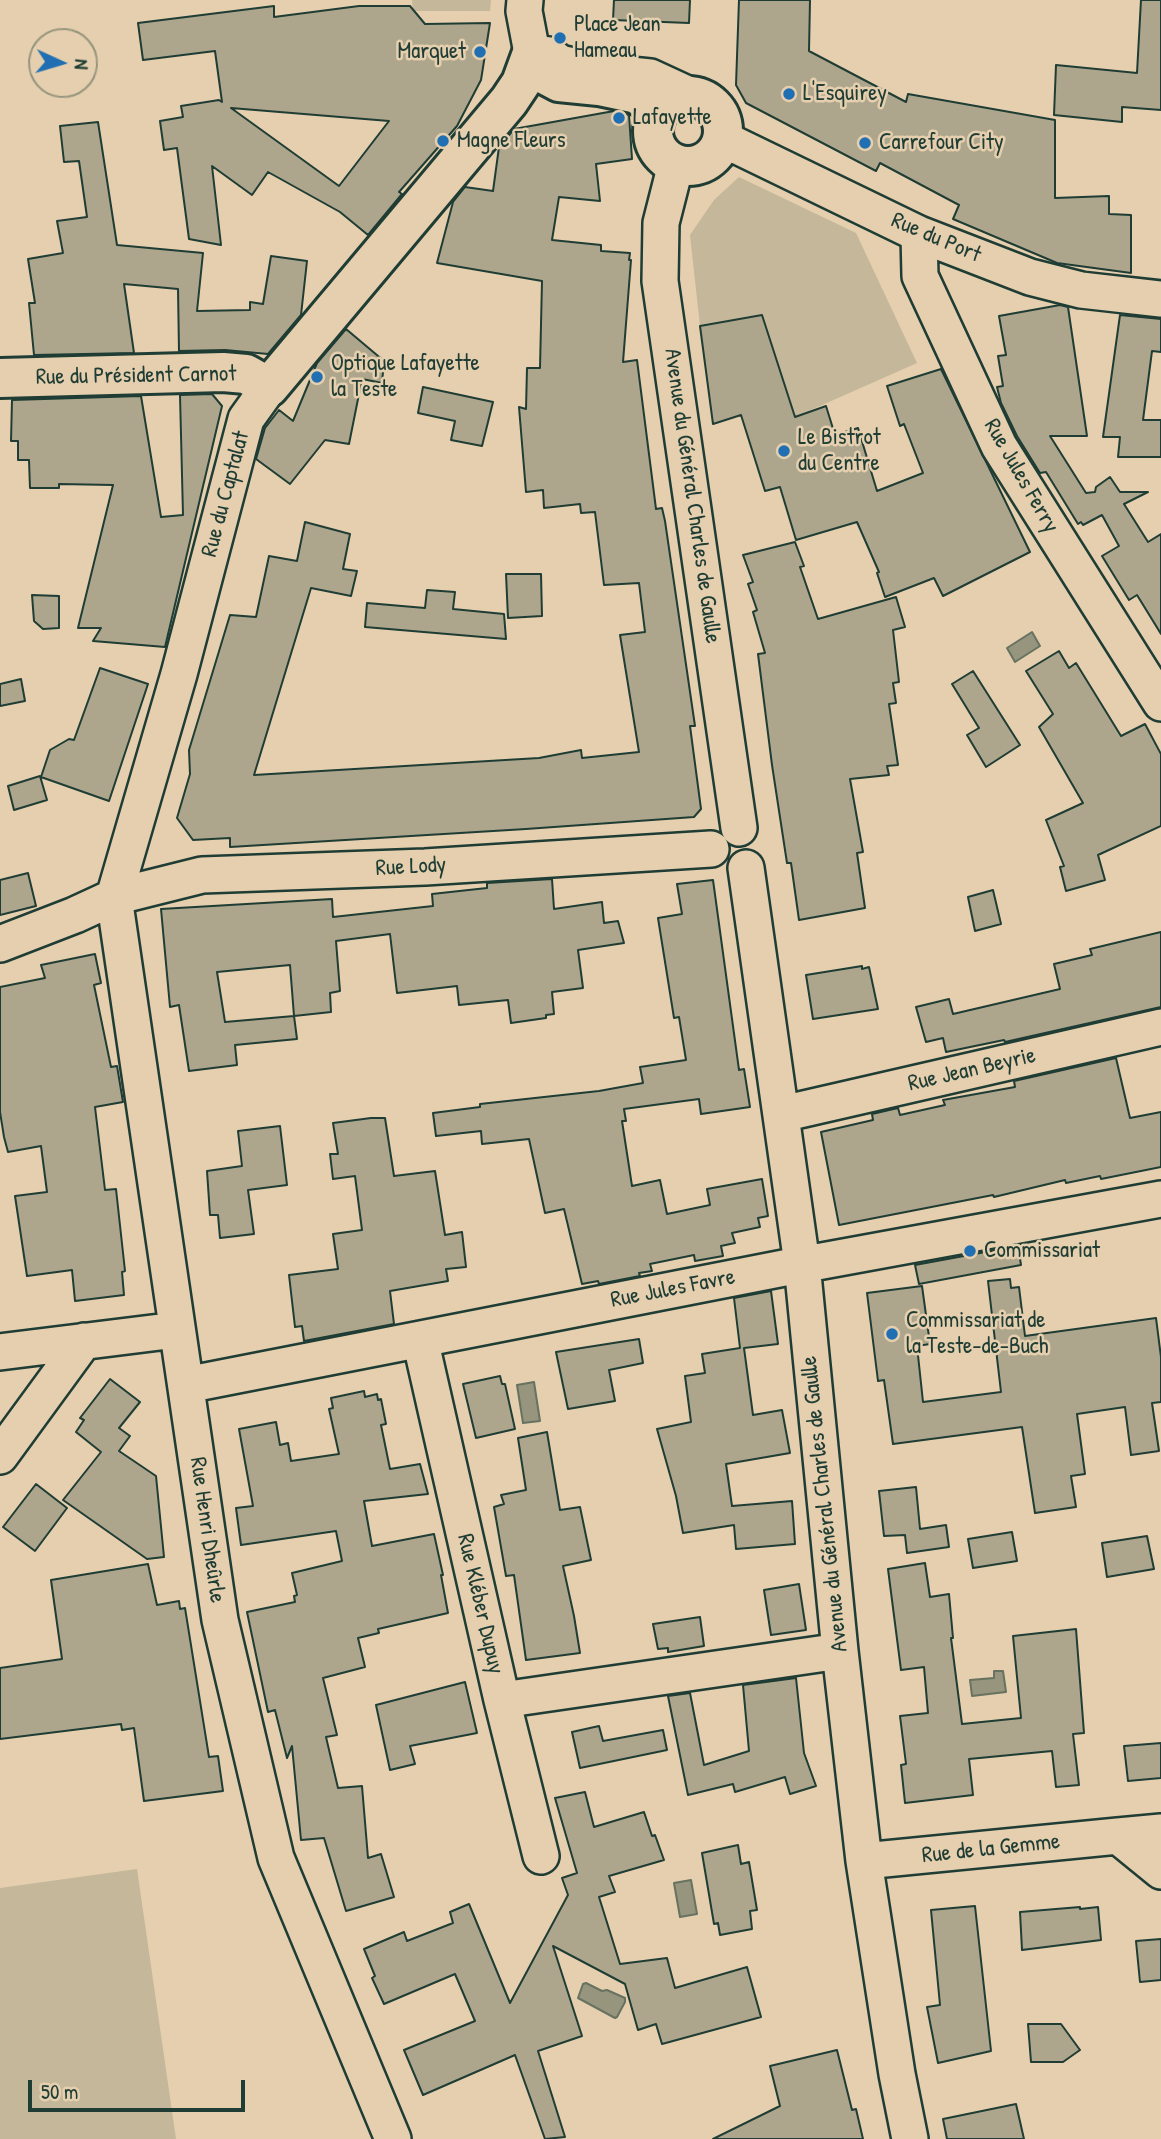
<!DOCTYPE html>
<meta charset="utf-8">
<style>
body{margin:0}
#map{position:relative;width:1161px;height:2139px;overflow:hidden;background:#e5cfae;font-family:"Patrick Hand",sans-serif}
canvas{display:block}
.north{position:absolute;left:28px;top:28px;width:70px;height:70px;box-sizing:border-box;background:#e5cfae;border:2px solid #96957d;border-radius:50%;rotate:94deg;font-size:19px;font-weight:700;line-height:28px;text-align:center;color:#1f3d34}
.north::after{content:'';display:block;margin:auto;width:24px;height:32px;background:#1f6fb2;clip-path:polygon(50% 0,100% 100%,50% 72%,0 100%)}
.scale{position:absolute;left:28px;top:2080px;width:217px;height:32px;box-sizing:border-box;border:4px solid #1f3d34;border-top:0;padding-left:9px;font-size:21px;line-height:24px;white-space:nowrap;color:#1f3d34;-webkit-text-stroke:5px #e5cfae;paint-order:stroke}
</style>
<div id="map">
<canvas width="1161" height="2139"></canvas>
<div class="north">N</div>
<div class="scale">50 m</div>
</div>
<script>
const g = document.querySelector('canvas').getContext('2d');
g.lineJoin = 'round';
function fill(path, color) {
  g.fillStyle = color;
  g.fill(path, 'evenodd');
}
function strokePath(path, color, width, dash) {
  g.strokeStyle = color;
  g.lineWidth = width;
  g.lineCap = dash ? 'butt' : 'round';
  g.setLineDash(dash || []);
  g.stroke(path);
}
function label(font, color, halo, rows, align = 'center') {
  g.font = font + ' "Patrick Hand",sans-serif';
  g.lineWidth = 5;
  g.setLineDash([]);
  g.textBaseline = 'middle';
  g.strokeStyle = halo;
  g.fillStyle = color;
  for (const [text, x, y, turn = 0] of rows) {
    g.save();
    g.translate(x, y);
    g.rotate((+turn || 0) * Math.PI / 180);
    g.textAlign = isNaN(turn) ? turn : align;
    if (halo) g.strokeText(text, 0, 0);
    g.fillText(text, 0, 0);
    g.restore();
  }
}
const green = new Path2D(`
 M412,0H491L490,11H413Z
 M739,177L856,233L917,363L795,417L768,335L700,326L690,235L714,200Z
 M137,1869L176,2139H0V1888Z`);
const water = new Path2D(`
 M1032,632L1040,646L1015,662L1007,648Z
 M534,1382L540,1421L523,1423L517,1385Z
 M994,1671H1003L1006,1692L972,1696L970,1680L994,1678Z
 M691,1880L697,1914L680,1917L674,1883Z
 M586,1983L602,1991L607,1990L625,1998V2002L617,2017L615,2018L578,1998L583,1984Z`);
const building = new Path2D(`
 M614,0H690L689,23L613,20Z
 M739,0H810L809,51L906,102L908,94L1055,120V198L1109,196V214L1131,215V273L1057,263L953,219L959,205L880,163L876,171L746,103L736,85Z
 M1141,0H1161V110L1122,107V122L1054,115L1056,65L1137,73Z
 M274,6V17L359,6H410L425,24L490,23L481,80L457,126L399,192L402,194L368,235L340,212L268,172L252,195L212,166L221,245L189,239L177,148L164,150L160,121L183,117L181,106L219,100L222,102L215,51L143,60L138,23ZM231,108L389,121L339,186Z
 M614,111L629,115L632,159L596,164L600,201L559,197L552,240L601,245V251L630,253L629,260H631L623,362L637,360L656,509L662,508L665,521L695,726H690L701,809L694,817L526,829L230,847V838L193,840L177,818L190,774L189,750L230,615L256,617L269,556L297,561L305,522L350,534L343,569L357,571L351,596L311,588L254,775L539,758L581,750L582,758L639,752L620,635L645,632L639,583L604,585L595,512L581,513L580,504L544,508L543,490L526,492L519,407L526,409L527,368H540L542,281L437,263L453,202L465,187L493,191L499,147L514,129Z
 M98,122L117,245L203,253L197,311L250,310V302L263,304L271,256L307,261L301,315L268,354L225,350L179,351L178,289L124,284L134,353L34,355L29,303H35L28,259L63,253L57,221L87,217L79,161L64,162L60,126Z
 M1060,305L1068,307L1087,436H1050L1086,493L1095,492L1096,487L1110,477L1120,492H1148L1124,504L1148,542L1161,534V634L1137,595L1129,600L1102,556L1119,546L1102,515L1083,525L1081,522L1078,524L1046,472L1040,473L1017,436L1001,403L997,387L1003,386L998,356L1006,355L999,316Z
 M762,315L795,417L826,406L835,435L858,428L877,491L923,473L904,424L900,426L887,386L941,369L1030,552L943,596L934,578L885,597L877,573L879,572L857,522L796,540L780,487L765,491L741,415L713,424L700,326Z
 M1120,315L1161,319V352L1152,351L1143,420H1161V457H1118L1120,437H1103Z
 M346,329L384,361L382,383L362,379L349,444L325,440L290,484L256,459L265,428L279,410L293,421L317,363Z
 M423,387L493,402L482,446L451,440L455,421L418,413Z
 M212,394L222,406L165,647L93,641L101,628H78L113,485L59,484V488H30L29,460H18V441H11L12,400L141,396L161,517L183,515L180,395Z
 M795,542L804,566L800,567L818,619L896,597L905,627L893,630L899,682L893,683L896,703L889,704L898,765L887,766L889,775L850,779L863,852L857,853L865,908L799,920L791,863H787L772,765L758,654L765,653L753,612L757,610L748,584L753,582L743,555Z
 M506,574H541L542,616L508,618Z
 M427,590L455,592L453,609L504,614L506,639L365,627L367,603L425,608Z
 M32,595L59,596V628L43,629L34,621Z
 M1059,651L1069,668L1076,663L1121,736L1145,724L1161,754V826L1098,855L1105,880L1066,891L1060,867L1064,866L1046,820L1083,803L1039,727L1053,714L1026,671Z
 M100,668L148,684L109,801L41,777L50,750L69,739L74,740Z
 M973,671L1020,745L986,767L967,735L979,728L952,684Z
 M21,679L25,701L0,706V684Z
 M40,776L47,800L14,810L8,786Z
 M28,873L36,906L0,915V880Z
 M552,879L554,909L602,902L604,923L618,921L624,943L578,950L583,988L552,992L554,1014L546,1015V1018L511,1023L508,1000L459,1005L457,986L397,993L390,934L336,941L340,991L330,993L331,1012L294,1016L297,1039L235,1045L237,1065L189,1071L179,1005L170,1007L161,909L332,899L333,917L433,906L432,894L487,888V883ZM290,965L294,1016L225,1022L217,972Z
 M713,880L739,1070L744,1069L750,1107L701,1114L699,1099L624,1109L626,1121H622L632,1186L660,1180L667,1214L710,1205L707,1189L762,1179L768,1216L758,1218L760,1227L732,1233L735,1243L721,1246L723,1256L695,1261L694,1255L650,1264L652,1271L639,1273L640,1276L599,1284L598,1281L582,1284L564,1209L545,1213L529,1139L482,1144L481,1131L436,1136L433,1113L480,1107V1104L599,1091L643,1083L640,1067L686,1060L679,1017L674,1018L658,918L682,914L677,884Z
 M993,890L1001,924L975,931L968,897Z
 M1161,932V1007L1005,1042L1004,1040L946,1052L943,1038L926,1042L916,1007L949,999L953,1014L1060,989L1054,964L1092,955L1090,949Z
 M95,954L101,983L94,985L111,1067L117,1066L123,1102L95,1107L105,1190L116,1189L125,1271L122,1272L124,1295L75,1301L72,1270L27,1276L15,1196L47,1192L41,1146L8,1152L4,1137L0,1112V987L45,978L41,965Z
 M862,966V969L869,967L878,1009L813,1019L806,975Z
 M1116,1058L1130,1118L1161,1112V1167L1101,1179L1100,1176L1066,1183L1065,1180L994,1197L993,1195L839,1225L821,1132L873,1120L872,1114L898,1108L900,1115L945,1105L943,1100L1015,1087L1014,1081Z
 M371,1118H385L394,1176L435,1171L445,1235L462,1232L466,1267L446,1269L448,1281L390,1291L394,1324L304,1341L302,1326L295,1327L289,1275L338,1269L333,1234L362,1230L355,1176L333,1179L330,1154H338L333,1123Z
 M280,1126L287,1185L248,1190L254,1234L220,1238L218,1215H210L207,1171L242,1166L238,1131Z
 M1018,1246L1021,1265L919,1284L915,1265Z
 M1010,1279L1011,1288L1019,1287L1025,1336L1156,1318L1161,1357V1402L1152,1403L1159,1451L1131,1455L1125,1407L1077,1414L1085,1474L1071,1476L1076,1507L1035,1513L1022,1427L893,1444L884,1380L878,1381L867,1293L922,1286L930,1344L917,1346L923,1402L1001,1392L988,1281Z
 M771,1291L778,1344L744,1348L753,1415L782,1410L790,1453L726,1464L732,1506L792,1501L795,1544L736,1549L734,1525L683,1533L676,1496L657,1429L691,1422L685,1376L705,1373L702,1354L740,1348L734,1298Z
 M639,1339L643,1363L609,1370L615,1401L568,1409L556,1352Z
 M500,1376L502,1384H505L515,1429L476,1438L463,1384Z
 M110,1379L140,1402L119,1428L130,1436L119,1451L156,1476L164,1557L147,1559L63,1500L101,1452L76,1432L84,1420L80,1418Z
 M364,1391L365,1397L377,1394L378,1400L381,1399L386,1424L381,1425L390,1469L420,1464L428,1494L364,1501L372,1546L434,1534L443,1575H441L448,1613L378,1629L379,1633L358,1638L365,1667L323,1678L337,1735L326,1737L338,1788L362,1786L368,1858L381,1854L394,1897L346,1911L324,1838L301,1840L292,1746L287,1758L275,1710L268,1712L247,1612L295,1602L294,1596L297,1595L292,1573L342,1561L336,1531L241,1545L236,1508L253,1506L239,1429L276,1422L280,1445L288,1443L291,1461L339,1454L329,1409L333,1408L331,1398Z
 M547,1432L560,1510L580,1507L591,1560L563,1566L574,1616L580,1653L526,1660L514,1575L506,1576L494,1507L504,1504L501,1495L526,1490L518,1438Z
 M36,1484L67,1508L35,1551L3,1527Z
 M916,1487L920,1529L946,1525L949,1547L907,1553L905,1535L884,1536L879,1491Z
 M1012,1532L1017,1561L973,1568L968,1539Z
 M1147,1536L1154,1569L1107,1577L1102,1543Z
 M925,1563L930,1597L949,1594L953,1638H951L962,1724L1021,1718L1013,1636L1076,1629L1084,1733L1073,1734L1079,1785L1056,1787L1052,1751L969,1759L973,1795L905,1803L901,1765L906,1764L900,1716L928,1713L924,1667L901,1670L888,1569Z
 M148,1564L157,1605L179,1601L180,1609L185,1608L209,1757L218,1756L223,1791L144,1801L134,1728L122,1730L121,1724L0,1739V1668L62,1659L51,1580Z
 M799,1584L806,1630L771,1635L764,1590Z
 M700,1617L704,1646L668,1652V1648L658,1649L653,1624Z
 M796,1678L804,1753L816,1786L790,1794L785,1777L735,1792L733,1784L688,1795L668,1696L690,1693L704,1765L749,1751L743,1685Z
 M465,1682L477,1733L410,1746L415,1764L390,1770L376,1705Z
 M599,1726L603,1741L663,1730L667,1750L580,1768L572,1732Z
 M1161,1743V1778L1128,1781L1124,1746Z
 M585,1792L594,1827L644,1812L652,1836L655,1835L664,1860L609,1876L615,1892L599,1897L620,1964L667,1958L675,1988L747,1967L761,2017L662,2044L656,2024L638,2030L625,1984L553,1946L582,2036L538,2051L565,2137L545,2139L515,2055L423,2095L404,2050L475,2021L455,1974L384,2004L372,1978L375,1976L364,1949L404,1932L407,1941L453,1923L450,1912L469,1904L510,2003L568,1895L562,1878L577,1873L555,1798Z
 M738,1845L741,1864L749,1862L757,1910L750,1911L752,1929L720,1935L718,1923L714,1924L702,1853Z
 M975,1906L991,2051L938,2063L927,2007L940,2005L931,1910Z
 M1080,1907V1909L1098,1907L1101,1940L1022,1950L1020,1912Z
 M1161,1939V1980L1140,1982L1136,1941Z
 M1028,2024H1061L1080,2050L1063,2062H1031Z
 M837,2050L852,2110L856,2109L863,2139H713L780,2106L770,2066Z
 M1016,2104L1024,2139H947L943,2119Z`);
const minor = new Path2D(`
 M525,0L524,11L532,53L549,55L560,63L601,72L650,77L689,95
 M723,139L919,234L1030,277L1081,290L1161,299
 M676,164L661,223L660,281L739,828
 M919,234L920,276L999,446L1161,703
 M269,387L246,419L179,674L114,897L220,1620L276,1858L393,2139
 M746,868L802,1264L840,1651L864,1861L897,2074L910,2139
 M0,944L75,915L114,897L202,875L425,867L711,849
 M782,1114L1161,1027
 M420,1339L502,1700L840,1651
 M0,1352L176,1330
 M186,1385L784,1268L1161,1199
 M0,1456L84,1341
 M502,1700L541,1856
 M1118,1836L1161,1832
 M864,1861L1118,1836L1161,1871`);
const major = new Path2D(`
 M532,53L544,74L559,82L599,86L637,94L659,109
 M653 131a35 35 0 1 1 70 0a35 35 0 1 1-70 0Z
 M0,378L223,372L246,374L269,387L509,101L521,83L532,53`);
const markers = [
 [560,38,7,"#1f6fb2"],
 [480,52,7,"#1f6fb2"],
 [789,94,7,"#1f6fb2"],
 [619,118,7,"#1f6fb2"],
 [443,141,7,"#1f6fb2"],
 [865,143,7,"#1f6fb2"],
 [317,377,7,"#1f6fb2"],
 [784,451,7,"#1f6fb2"],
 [970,1251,7,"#1f6fb2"],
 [892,1334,7,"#1f6fb2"]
];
const poiNames = [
 ["Place Jean",574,25],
 ["Hameau",574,51],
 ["Marquet",466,52,"right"],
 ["L'Esquirey",803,94],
 ["Lafayette",633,118],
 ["Magne Fleurs",457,141],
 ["Carrefour City",879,143],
 ["Optique Lafayette",331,364],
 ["la Teste",331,390],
 ["Le Bistrot",798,438],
 ["du Centre",798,464],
 ["Commissariat",984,1251],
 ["Commissariat de",906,1321],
 ["la Teste-de-Buch",906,1347]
];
const streetNames = [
 ["Rue du Port",936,238,23],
 ["Rue du Président Carnot",136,376,-1],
 ["Rue Jules Ferry",1021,476,60],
 ["Rue du Captalat",226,494,-75],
 ["Avenue du Général Charles de Gaulle",692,496,82],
 ["Rue Lody",411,867,-3],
 ["Rue Jean Beyrie",972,1070,-13],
 ["Rue Jules Favre",673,1289,-11],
 ["Avenue du Général Charles de Gaulle",825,1504,-96],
 ["Rue Henri Dheûrle",207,1530,82],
 ["Rue Kléber Dupuy",480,1604,77],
 ["Rue de la Gemme",991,1849,-6]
];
fill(green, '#c4b79a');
fill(water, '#97957d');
strokePath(water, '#677260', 2);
fill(building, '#aea68c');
strokePath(building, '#1f3d34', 2);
strokePath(minor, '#1f3d34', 40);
strokePath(major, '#1f3d34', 44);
strokePath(minor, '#e5cfae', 35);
strokePath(major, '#e5cfae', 38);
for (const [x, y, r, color] of markers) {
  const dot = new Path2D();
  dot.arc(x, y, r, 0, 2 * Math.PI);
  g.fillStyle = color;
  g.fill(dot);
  strokePath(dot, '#e5cfae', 2.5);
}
label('23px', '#1f3d34', '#e5cfae', poiNames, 'left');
label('23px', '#1f3d34', '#e5cfae', streetNames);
</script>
